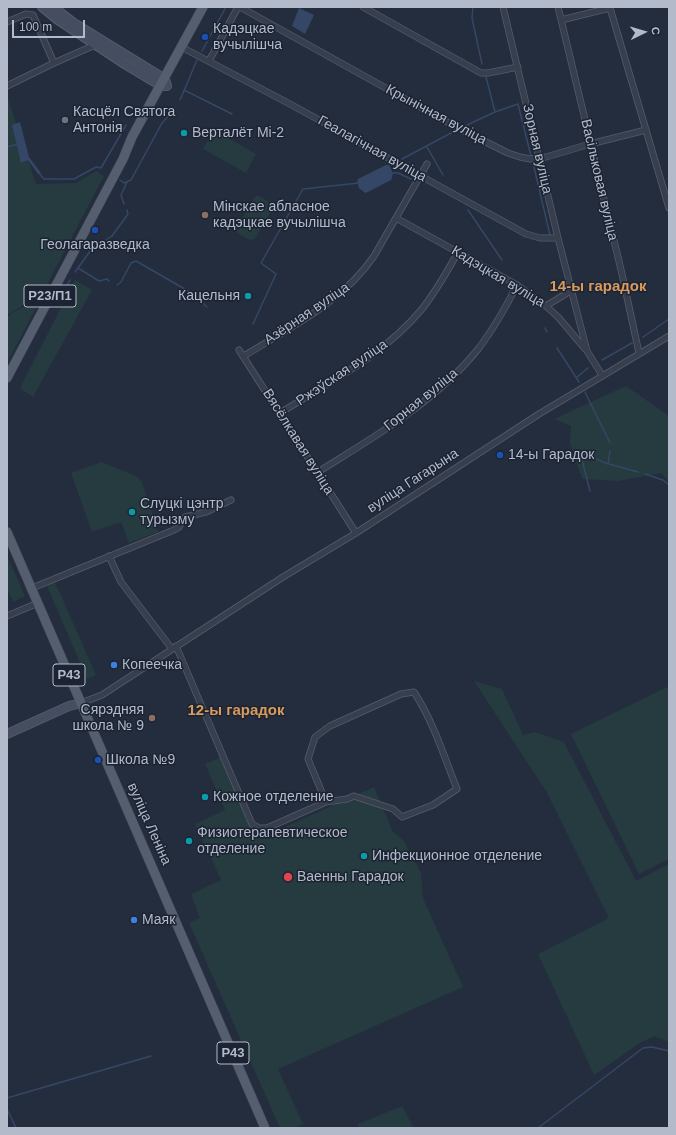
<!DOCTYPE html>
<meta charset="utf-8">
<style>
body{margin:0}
#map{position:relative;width:676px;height:1135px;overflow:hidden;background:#232d3e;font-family:Helvetica,sans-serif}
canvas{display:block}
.frame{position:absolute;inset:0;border:8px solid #b3bac9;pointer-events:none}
.north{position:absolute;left:624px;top:12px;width:40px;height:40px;-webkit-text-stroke:3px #1c2433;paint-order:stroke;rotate:85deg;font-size:11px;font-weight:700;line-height:16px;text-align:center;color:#b3bac9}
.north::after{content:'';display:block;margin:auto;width:14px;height:18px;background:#b3bac9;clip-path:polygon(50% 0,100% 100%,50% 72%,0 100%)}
.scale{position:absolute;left:12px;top:20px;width:73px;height:18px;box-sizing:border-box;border:2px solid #b3bac9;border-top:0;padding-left:5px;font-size:12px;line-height:14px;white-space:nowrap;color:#b3bac9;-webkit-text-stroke:3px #1c2433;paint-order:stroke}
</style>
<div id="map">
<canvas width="676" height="1135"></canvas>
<div class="frame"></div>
<div class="north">С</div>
<div class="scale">100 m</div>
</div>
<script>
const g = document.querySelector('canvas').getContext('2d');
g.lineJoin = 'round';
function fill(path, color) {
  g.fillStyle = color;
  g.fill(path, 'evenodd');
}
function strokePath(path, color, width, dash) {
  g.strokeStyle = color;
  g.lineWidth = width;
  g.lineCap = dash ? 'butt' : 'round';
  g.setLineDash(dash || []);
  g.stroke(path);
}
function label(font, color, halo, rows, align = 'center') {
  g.font = font + ' Helvetica,sans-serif';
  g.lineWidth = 3;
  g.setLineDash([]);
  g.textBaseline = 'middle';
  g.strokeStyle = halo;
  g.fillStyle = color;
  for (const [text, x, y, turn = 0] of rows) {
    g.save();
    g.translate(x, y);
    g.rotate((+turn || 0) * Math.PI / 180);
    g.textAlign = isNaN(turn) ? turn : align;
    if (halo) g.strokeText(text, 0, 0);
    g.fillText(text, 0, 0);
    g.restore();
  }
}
const green = new Path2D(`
 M7,95L36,184L76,183L96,171L104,176L42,294L7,315Z
 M214,130L256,154L246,173L203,149Z
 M256,196H259L273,204V208L255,239L250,240L237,233L236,228L254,198Z
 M75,280L92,290L33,397L20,388Z
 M40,300L7,363V318L13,312Z
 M626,386L669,416V482L661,473L618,481L582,479L570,443L571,426L554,419Z
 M101,462L136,476L142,482L158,532L129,543L121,522L92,532L71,473Z
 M7,555L25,596L13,602L7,589Z
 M55,582L96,675L87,679L47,586Z
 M474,681L502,689L523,735L535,732L564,742L636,881L669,864V930L668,931L669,934V1042L654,1036L640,1043L594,1075L538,954L609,918L546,791Z
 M669,686V859L639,874L571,734Z
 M221,757L258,839L374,787L393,832L404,841L421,873L423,898L463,987L278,1069L303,1124L295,1128H280L189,923L200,918L191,894L221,880L195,824L225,810L205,764Z
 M402,1106L414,1128H359L358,1124Z`);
const water = new Path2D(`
 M299,8L314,15L305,34L292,26Z
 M20,122L29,157L41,173L38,174L28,160L21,163L12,125Z
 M386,165H389C392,170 394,175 391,180L368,192L365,193L359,188L357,182L358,179Z`);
const stream = new Path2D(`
 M473,7L472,18L482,64
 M202,51L226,7
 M486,77L495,112
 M184,90L232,114
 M180,100L197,60
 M467,125L495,112L518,104L531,156
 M7,147L18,144
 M427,147L443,175
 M402,159L453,132
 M533,163L550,235
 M39,173L44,179H74L96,167L101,168L126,125
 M391,173H398L411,179
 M120,180L124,183L131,180L162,123L175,109
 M124,204L121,195L127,182
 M468,210L502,260
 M78,268L99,281L107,279L109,281
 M75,272L91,250L112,236L128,214L127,210
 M117,285L121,282L131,263L136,261L190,292L207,307
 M58,302L70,280
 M253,324L276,274L261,263L303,189L359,183
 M545,328L547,332
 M643,337L669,319
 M557,348L579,382
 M602,360L632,343
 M577,377L588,368
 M585,392L610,443
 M609,464L638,472
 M645,474L663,480L669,485
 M590,491L580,452L608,464L610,451
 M7,1098L151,1056
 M7,1109L16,1128
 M538,1128L643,1048L652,1047L669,1051`);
const street = new Path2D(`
 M240,7L454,126L508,153L520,157L530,159L546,157L590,144L646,130
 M363,7L481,73H488L518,67
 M503,7L558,238L587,351L602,375
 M558,7L622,274L639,353
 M561,20L610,8L669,208
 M7,22L26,14L33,15L54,63
 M187,50L290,104L526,234L540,238H558
 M209,61L238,7
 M7,86L54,63L95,45
 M396,218L517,285L546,306L559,318L585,349
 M546,306L572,290
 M239,350L356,533
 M244,356C289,328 344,301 374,256L427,164
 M280,413C330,382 384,355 422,309C436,291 447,272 458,252
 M318,472C375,436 436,402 479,348C494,328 506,307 517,285
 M109,556L121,582L172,649
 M32,588L174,530L179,527L185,517L206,512L231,500
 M7,616L38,603
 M176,646L252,824L259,828H267L326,802L347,799L354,796L393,809L402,817L433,805L457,789C444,756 433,721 414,692L401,694L330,726L315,737L308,759L326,802
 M81,703L102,695L283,577L356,533L539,414L669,336`);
const secondary = new Path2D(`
 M42,7L58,20L126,65L161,86H167L165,79L74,23L53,7
 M7,734L69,706L81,703`);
const primary = new Path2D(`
 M7,378L123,159L132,137L203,7
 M7,532L265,1128`);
const markers = [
 [205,37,4,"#1a4fb4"],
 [65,120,4,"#6b7280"],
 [184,133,4,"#0f9aa8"],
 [205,215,4,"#8d6e63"],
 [95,230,4,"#1a4fb4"],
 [248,296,4,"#0f9aa8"],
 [500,455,4,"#1a4fb4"],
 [132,512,4,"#0f9aa8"],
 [114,665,4,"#3f7fe0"],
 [152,718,4,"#8d6e63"],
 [98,760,4,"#1a4fb4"],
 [205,797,4,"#0f9aa8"],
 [189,841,4,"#0f9aa8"],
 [364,856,4,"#0f9aa8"],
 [288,877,5,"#e0444e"],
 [134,920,4,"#3f7fe0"]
];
const shields = [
 [50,296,52],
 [69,675,32],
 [233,1053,32]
];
const shieldNames = [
 ["Р23/П1",50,296],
 ["Р43",69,675],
 ["Р43",233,1053]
];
const poiNames = [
 ["Кадэцкае",213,29],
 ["вучылішча",213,45],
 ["Касцёл Святога",73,112],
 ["Антонія",73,128],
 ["Верталёт Мі-2",192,133],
 ["Мінскае абласное",213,207],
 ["кадэцкае вучылішча",213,223],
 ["Геолагаразведка",95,245,"center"],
 ["Кацельня",240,296,"right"],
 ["14-ы Гарадок",508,455],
 ["Слуцкі цэнтр",140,504],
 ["турызму",140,520],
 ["Копеечка",122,665],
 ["Сярэдняя",144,710,"right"],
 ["школа № 9",144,726,"right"],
 ["Школа №9",106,760],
 ["Кожное отделение",213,797],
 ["Физиотерапевтическое",197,833],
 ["отделение",197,849],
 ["Инфекционное отделение",372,856],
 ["Ваенны Гарадок",297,877],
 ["Маяк",142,920]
];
const streetNames = [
 ["Крынічная вуліца",436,115,28],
 ["Геалагічная вуліца",372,149,29],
 ["Зорная вуліца",537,149,77],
 ["Васільковая вуліца",599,180,77],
 ["Кадэцкая вуліца",498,277,31],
 ["Азёрная вуліца",307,314,-34],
 ["Ржэўская вуліца",342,373,-34],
 ["Горная вуліца",421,400,-39],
 ["Вясёлкавая вуліца",298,442,58],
 ["вуліца Гагарына",413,481,-33],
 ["вуліца Леніна",149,824,66]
];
const neighbourhoodNames = [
 ["14-ы гарадок",598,287],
 ["12-ы гарадок",236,711]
];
fill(green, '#253b3f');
fill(water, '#354766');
strokePath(stream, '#354766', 1.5);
strokePath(street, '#555d6c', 7);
strokePath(secondary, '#555d6c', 10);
strokePath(primary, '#404857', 10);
strokePath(street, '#373f4e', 5.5);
strokePath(secondary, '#454e61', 8);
strokePath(primary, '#555e6e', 9);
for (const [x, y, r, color] of markers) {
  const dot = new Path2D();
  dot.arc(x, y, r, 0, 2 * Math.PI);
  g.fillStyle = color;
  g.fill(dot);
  strokePath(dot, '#1c2433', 1.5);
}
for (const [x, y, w] of shields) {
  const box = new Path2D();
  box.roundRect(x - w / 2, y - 11, w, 22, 3);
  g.fillStyle = '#1c2433';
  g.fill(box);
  strokePath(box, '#b3bac9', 1);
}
label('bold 13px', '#b3bac9', null, shieldNames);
label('14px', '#b3bac9', '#1c2433', poiNames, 'left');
label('14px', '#b3bac9', '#1c2433', streetNames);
label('bold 15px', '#d99a5e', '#1c2433', neighbourhoodNames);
</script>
